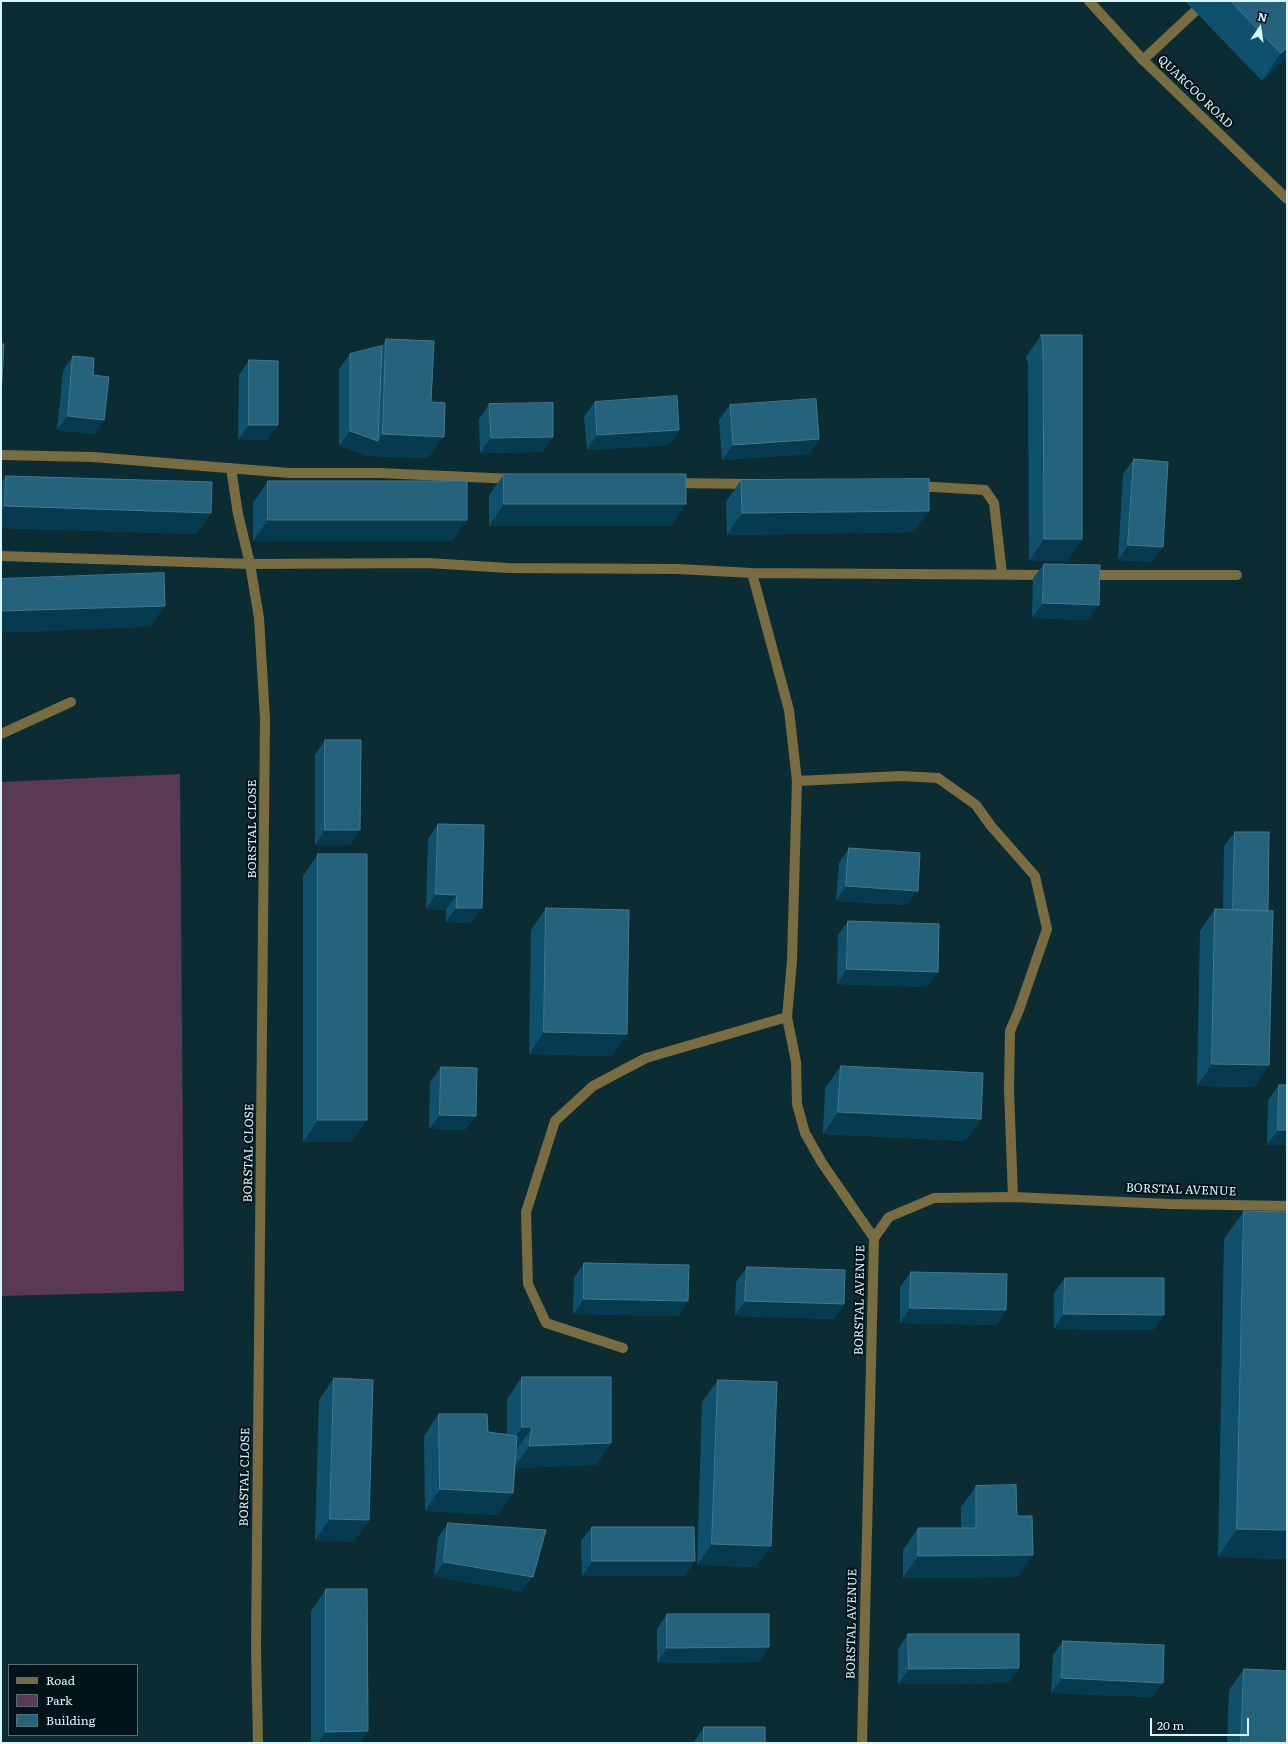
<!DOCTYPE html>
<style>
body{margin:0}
#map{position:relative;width:1288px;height:1744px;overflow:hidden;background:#0c2c33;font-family:Literata,serif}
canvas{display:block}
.frame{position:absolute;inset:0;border:2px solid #dbf6fd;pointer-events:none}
.legend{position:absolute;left:8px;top:1664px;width:130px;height:72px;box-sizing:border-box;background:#011318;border:1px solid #586e74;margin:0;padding:5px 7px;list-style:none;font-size:12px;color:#dbf6fd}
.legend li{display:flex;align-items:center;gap:8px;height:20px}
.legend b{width:20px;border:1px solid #586e74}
.north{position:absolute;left:1240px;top:8px;width:40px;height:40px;-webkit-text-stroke:3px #011318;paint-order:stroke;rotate:13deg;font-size:11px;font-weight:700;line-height:16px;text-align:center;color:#dbf6fd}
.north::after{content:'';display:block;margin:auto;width:14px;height:18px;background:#dbf6fd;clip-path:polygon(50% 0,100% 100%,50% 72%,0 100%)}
.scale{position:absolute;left:1150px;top:1718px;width:99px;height:18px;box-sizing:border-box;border:2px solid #dbf6fd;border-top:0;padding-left:5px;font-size:12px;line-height:14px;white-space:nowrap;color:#dbf6fd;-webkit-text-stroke:3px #011318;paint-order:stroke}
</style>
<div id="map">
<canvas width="1288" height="1744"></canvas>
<div class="frame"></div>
<ul class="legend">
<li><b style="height:5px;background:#786c40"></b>Road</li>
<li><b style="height:11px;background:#5b3853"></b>Park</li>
<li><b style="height:11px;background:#25627c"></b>Building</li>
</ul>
<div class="north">N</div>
<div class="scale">20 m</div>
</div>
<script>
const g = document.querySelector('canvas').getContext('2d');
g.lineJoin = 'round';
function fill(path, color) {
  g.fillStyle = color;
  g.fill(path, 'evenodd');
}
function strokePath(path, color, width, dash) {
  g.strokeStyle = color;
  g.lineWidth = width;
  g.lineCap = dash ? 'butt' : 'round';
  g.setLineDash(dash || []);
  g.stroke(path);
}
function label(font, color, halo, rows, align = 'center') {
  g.font = font + ' Literata,serif';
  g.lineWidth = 4;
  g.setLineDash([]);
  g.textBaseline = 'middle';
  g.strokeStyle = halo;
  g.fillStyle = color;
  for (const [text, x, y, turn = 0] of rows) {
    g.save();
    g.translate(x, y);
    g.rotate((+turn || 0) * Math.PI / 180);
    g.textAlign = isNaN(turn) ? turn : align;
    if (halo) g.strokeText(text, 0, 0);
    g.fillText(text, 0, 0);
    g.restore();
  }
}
const green = new Path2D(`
 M180,774L184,1291L1,1296V782Z`);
const lane = new Path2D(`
 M1143,60L1206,1
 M1,734L71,702
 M797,781L901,776L938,778L976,805L991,826L1035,876L1047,929L1019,1010L1010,1031L1009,1089L1013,1197`);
const street = new Path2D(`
 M1089,1L1143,60L1287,199
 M1,455L93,457L289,473H379L513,479
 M231,468L238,514L250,564L259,618L265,719L256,1647L258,1743
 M673,483L753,484
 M917,486L985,490L994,503L1002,574
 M1,556L250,564L428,563L508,568L678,569L752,573L1049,575
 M752,573L789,710L797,781L792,961L787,1017L796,1062L797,1104L805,1133L822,1163L874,1238
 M1087,575H1237
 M623,1348L546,1323L528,1284L526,1212L555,1121L593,1086L646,1058L787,1017
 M862,1743L874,1238L889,1217L934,1198L1013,1197L1169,1204L1287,1206`);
const wall = new Path2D(`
 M1185,1H1287V57L1262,81Z
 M1041,335H1082V539L1067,561H1029L1028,365L1026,357Z
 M386,339L428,458L368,456L339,446V369L350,354L382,346Z
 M73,356L93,375L104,420L94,434L57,430L63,371Z
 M249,360L278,425L267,440H238L239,375Z
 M595,402L679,430L669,445L587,450L584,416Z
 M489,404L553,437L543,452L480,453L479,419Z
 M730,405L819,439L809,454L722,460L719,420Z
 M1134,459L1153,562L1118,560L1123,474Z
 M504,474L686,504L671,526H489V495Z
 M6,476L211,513L196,534L1,528V483Z
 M741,480L914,532L727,535L726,502Z
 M268,481L452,541H253V503Z
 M1044,564L1088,620L1032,618L1033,578Z
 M325,740L350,845H315V755Z
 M438,824L472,923L446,922V910L426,909L428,839Z
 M1235,832L1254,1087L1197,1086L1200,931L1215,909H1223L1224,846Z
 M849,848L907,905L836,901L839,863Z
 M318,854L352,1142H303V876Z
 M546,908L627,1034L612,1056L529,1054L531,930Z
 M848,921L927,987L837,984L838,935Z
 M841,1066L981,1119L965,1141L823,1134L825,1088Z
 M441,1067L476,1116L465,1130L429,1129L430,1082Z
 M1279,1085H1287V1145H1267L1268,1100Z
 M1244,1211L1287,1559L1218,1557L1224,1239Z
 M584,1263L678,1316L573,1314L574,1278Z
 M747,1267L844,1304L834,1319L735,1316L736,1282Z
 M911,1272L1006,1310L996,1325L900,1323V1287Z
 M1065,1278L1164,1315L1153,1330L1054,1329V1293Z
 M522,1377L611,1443L596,1465L515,1468L513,1493L498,1515L425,1511L424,1436L439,1414L488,1432L507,1435V1399Z
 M334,1378L369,1520L353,1542L315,1540L319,1400Z
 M718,1380L756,1567L697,1565L702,1402Z
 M976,1486L1018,1577L903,1578V1550L918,1528H961V1507Z
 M448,1523L522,1592L434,1576L438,1538Z
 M592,1527L685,1576H582L581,1541Z
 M326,1589L360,1743H311V1611Z
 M667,1614L759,1662L657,1663V1629Z
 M908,1634L1019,1668L1008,1683L898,1684V1649Z
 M1063,1641L1152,1697L1051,1693L1053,1655Z
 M1244,1669L1287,1743H1227L1229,1690Z
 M704,1727L765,1743H693Z`);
const shadedWall = new Path2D(`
 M1287,48V57L1262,81L1281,53Z
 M68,416L104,420L94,434L57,430Z
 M249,425H278L267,440H238Z
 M679,430L669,445L587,450L597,435Z
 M350,431L378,441L383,434L444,437L428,458L368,456L339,446Z
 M553,437L543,452L480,453L491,438Z
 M819,439L809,454L722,460L733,445Z
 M504,504H686L671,526H489Z
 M5,506L211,513L196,534L1,528V512Z
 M929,511L914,532L727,535L742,513Z
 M268,520H467L452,541H253Z
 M1044,539H1082L1067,561H1029Z
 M1128,545L1163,547L1153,562L1118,560Z
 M1043,603L1099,605L1088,620L1032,618Z
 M165,606L150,627L1,633V611Z
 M325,830H360L350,845H315Z
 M846,886L918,891L907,905L836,901Z
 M436,894L457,895L446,910L426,909Z
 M456,908H482L472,923L446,922Z
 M847,969L938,972L927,987L837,984Z
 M544,1032L627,1034L612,1056L529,1054Z
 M1212,1064L1269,1065L1254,1087L1197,1086Z
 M838,1112L981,1119L965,1141L823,1134Z
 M440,1115L476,1116L465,1130L429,1129Z
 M318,1120H367L352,1142H303Z
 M1278,1130H1287V1145H1267Z
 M584,1299L688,1301L678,1316L573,1314Z
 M745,1301L844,1304L834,1319L735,1316Z
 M910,1308L1006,1310L996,1325L900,1323Z
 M1064,1314L1164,1315L1153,1330L1054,1329Z
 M522,1427H532L517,1449H507Z
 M611,1443L596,1465L514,1468L529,1446Z
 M440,1489L513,1493L498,1515L425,1511Z
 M330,1519L369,1520L353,1542L315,1540Z
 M1237,1529L1287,1530V1559L1218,1557Z
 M712,1544L771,1546L756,1567L697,1565Z
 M1033,1555L1018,1577L903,1578L918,1556Z
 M592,1561H695L685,1576H582Z
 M444,1562L533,1577L522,1592L434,1576Z
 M769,1647L759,1662L657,1663L667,1648Z
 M1019,1668L1008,1683L898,1684L909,1669Z
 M1062,1678L1163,1683L1152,1697L1051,1693Z
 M368,1731L360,1743H318L326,1732Z`);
const building = new Path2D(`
 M1231,1H1287V48L1281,53Z
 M1041,335H1082V539H1044L1043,343Z
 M386,339L434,341L431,402L445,403L444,437L383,434Z
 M1,344H4L1,395Z
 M382,346L378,441L350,431V354Z
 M73,356L94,358L93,375L109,377L104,420L68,416Z
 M249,360L278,361V425H249Z
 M677,396L679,430L597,435L595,402Z
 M816,399L819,439L733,445L730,405Z
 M553,403V437L491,438L489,404Z
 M1134,459L1168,462L1163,547L1128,545Z
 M504,474H686V504H504Z
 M6,476L212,482L211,513L5,506Z
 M929,479V511L742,513L741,480Z
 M268,481H467V520H268Z
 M1044,564L1100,565L1099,605L1043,603Z
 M164,573L165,606L1,611V579Z
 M325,740H361L360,830H325Z
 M438,824L484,825L482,908H456L457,895L436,894Z
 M1235,832H1269L1268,911L1233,910Z
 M849,848L920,853L918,891L846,886Z
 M318,854H367V1120H318Z
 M546,908L629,910L627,1034L544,1032Z
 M1215,909L1273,911L1269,1065L1212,1064Z
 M848,921L939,924L938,972L847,969Z
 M841,1066L983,1073L981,1119L838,1112Z
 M441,1067L477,1068L476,1116L440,1115Z
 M1279,1085H1287V1130H1278Z
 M1244,1211L1287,1212V1530L1237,1529Z
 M584,1263L689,1265L688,1301L584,1299Z
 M747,1267L845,1270L844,1304L745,1301Z
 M911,1272L1007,1274L1006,1310L910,1308Z
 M1065,1278H1164V1315L1064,1314Z
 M522,1377H611V1443L529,1446L532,1427H522Z
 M334,1378L373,1380L369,1520L330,1519Z
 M718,1380L777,1382L771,1546L712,1544Z
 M439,1414H487L488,1432L517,1436L513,1493L440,1489Z
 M1016,1485L1017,1516H1032L1033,1555L918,1556V1528H976V1486Z
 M448,1523L546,1530L533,1577L444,1562Z
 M592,1527H694L695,1561H592Z
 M326,1589H367L368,1731L326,1732Z
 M667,1614H769V1647L667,1648Z
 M908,1634H1019V1668L909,1669Z
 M1063,1641L1164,1645L1163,1683L1062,1678Z
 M1244,1669L1287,1671V1743H1241Z
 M704,1727H765V1743H704Z`);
const streetNames = [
 ["QUARCOO ROAD",1195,92,44],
 ["BORSTAL CLOSE",252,829,-90],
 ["BORSTAL CLOSE",249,1153,-89],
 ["BORSTAL AVENUE",1181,1190,2],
 ["BORSTAL AVENUE",860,1300,-89],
 ["BORSTAL CLOSE",245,1477,-89],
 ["BORSTAL AVENUE",852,1624,-89]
];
fill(green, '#5b3853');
strokePath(lane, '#786c40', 10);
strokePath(street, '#786c40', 10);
fill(wall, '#0f506c');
fill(shadedWall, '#053a4f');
fill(building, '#25627c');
strokePath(building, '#427990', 1);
label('12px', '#dbf6fd', '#011318', streetNames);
</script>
